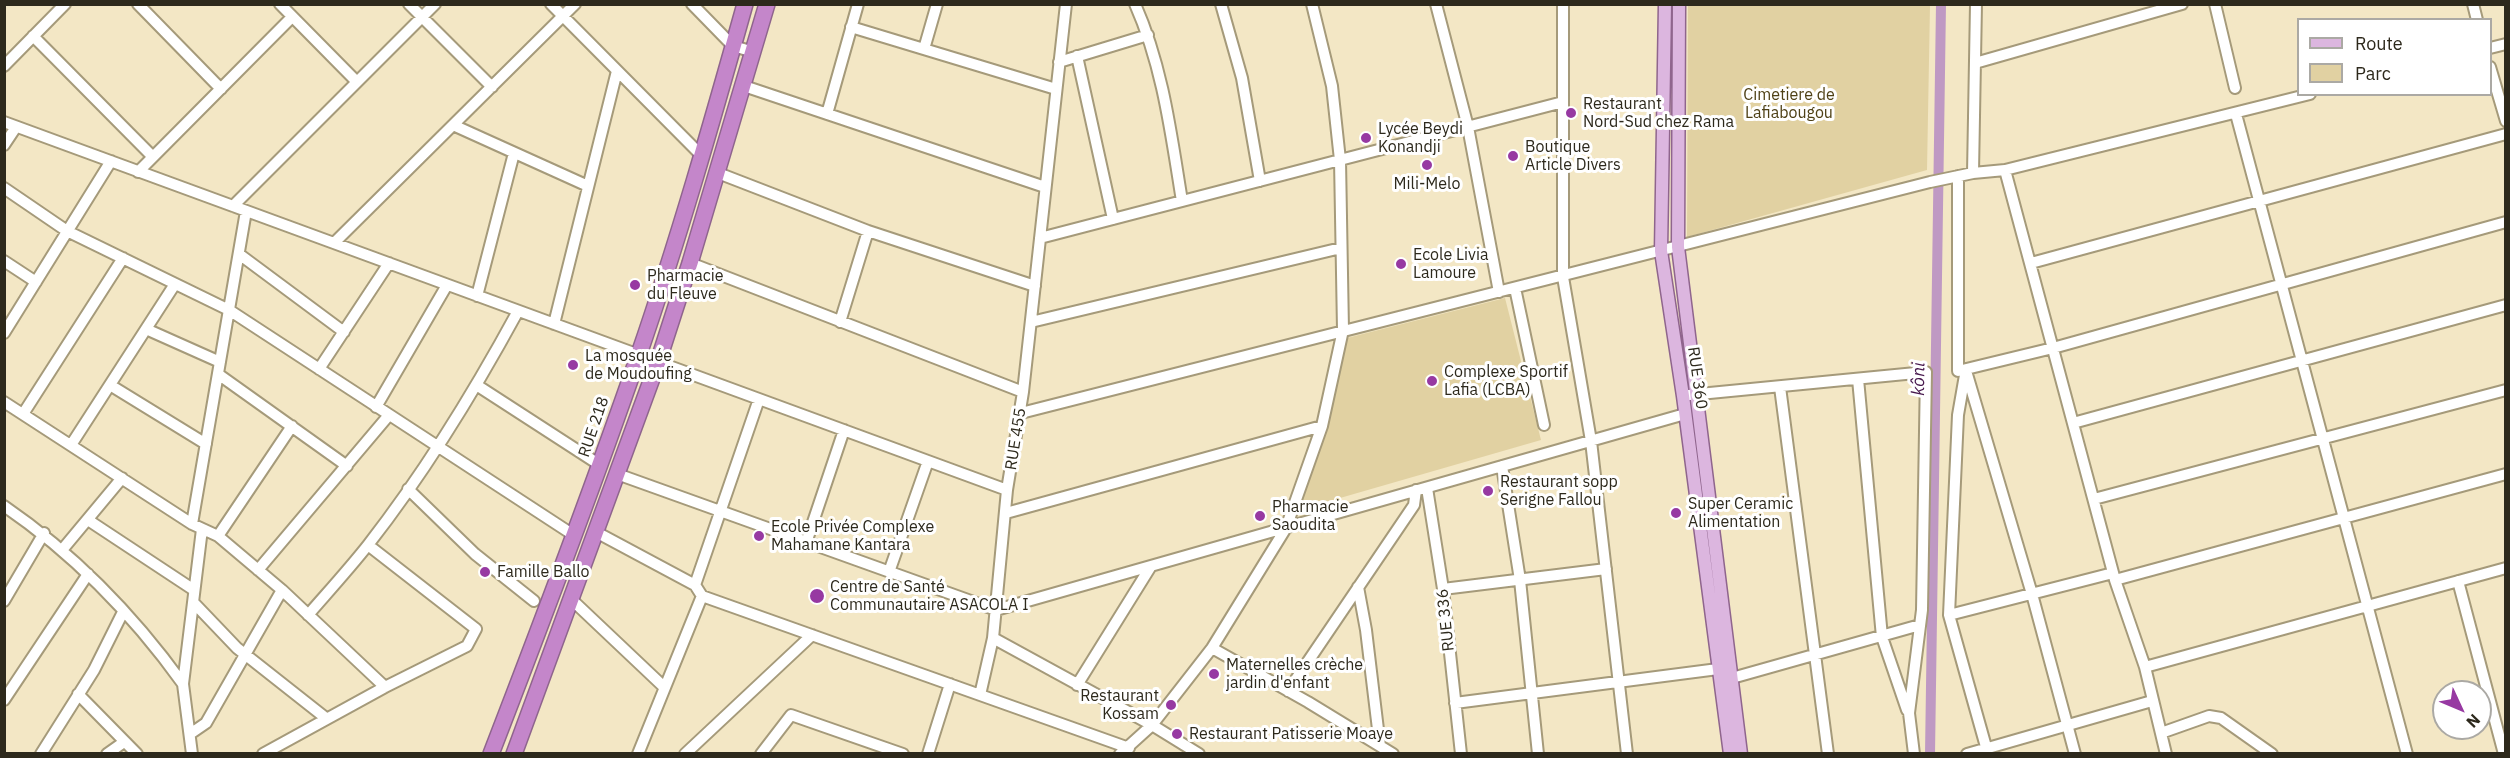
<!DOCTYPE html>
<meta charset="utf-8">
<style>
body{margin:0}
#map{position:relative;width:2510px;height:758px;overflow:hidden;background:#f3e7c5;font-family:"IBM Plex Sans",sans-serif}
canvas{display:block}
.frame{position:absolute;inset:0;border:6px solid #2d291c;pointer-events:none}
.legend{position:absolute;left:2297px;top:18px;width:195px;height:78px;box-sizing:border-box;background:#fff;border:2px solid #aba9a4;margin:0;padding:8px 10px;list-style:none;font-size:18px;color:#2d291c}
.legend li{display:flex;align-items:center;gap:12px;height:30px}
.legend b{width:30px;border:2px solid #aba9a4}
.north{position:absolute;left:2432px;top:680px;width:60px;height:60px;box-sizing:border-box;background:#fff;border:2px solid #aba9a4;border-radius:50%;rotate:134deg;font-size:16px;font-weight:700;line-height:24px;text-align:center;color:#2d291c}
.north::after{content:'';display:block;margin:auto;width:21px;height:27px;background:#9739a2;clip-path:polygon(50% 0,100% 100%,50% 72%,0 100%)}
</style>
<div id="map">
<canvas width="2510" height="758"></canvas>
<div class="frame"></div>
<ul class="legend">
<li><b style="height:8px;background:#dcb6df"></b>Route</li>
<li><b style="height:16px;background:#e1d1a2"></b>Parc</li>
</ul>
<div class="north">N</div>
</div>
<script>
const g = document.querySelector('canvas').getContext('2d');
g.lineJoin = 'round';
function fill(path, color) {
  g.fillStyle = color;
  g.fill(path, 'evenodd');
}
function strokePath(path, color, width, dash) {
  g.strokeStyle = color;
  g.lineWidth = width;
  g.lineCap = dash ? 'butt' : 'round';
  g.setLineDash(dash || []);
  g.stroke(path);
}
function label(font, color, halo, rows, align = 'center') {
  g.font = font + ' "IBM Plex Sans",sans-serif';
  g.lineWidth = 6;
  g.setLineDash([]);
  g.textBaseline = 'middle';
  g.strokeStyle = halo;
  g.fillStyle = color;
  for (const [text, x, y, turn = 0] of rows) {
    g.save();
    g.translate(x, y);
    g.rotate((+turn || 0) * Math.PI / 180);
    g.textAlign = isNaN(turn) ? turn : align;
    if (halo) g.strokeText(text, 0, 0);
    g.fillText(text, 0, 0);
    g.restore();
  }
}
const green = new Path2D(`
 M1688,5H1930L1927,170L1687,237Z
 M1505,298L1541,440L1295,511L1328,425L1347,338Z`);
const canal = new Path2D(`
 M1930,754L1941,4`);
const minor = new Path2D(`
 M138,4L221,89
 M280,4L357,82
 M409,4L492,87
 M551,4L702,156
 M692,4L733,46L754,52
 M1135,4C1163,67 1171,134 1182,201
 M1221,4L1242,78L1260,181
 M1436,4L1468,127L1499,292
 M1563,4V277L1591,441L1627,754
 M2215,4L2235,88
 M2473,4L2477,20
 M851,27L1056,89
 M33,36L153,157
 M2490,48L2506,44
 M924,49L937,4
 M1077,56L1113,219
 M1059,62L1148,35
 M1975,63L2182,4
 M4,66L65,4
 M2490,67L2506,121
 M744,86L1045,187
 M827,114L858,4
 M2236,114L2407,754
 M4,122L1007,490
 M453,125L588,186
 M4,145L16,127
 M2005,170L2115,580L2145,667L2166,754
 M138,172L292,17
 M718,173L868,231L1035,286
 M1973,173L1976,4
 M1958,176V371L2053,348L2506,222
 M4,188L67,231L229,310L575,536
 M233,206L435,4
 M1040,238L1563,102
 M334,243L575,4
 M239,254L344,332
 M4,261L36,282
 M690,263L1023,392
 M2031,263L2506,134
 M1515,288L1544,425
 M477,296L514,153
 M840,322L868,231
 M1031,322L1341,248
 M554,324L617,71
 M146,329L220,362
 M4,333L111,161
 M319,369L389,263
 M1966,371L2032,594L2075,754
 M218,374L347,466
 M1965,375L1958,415L1949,615L1988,754
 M1858,379L1882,637L1907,710
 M110,385L206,444
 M478,386L600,465
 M1780,387L1828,754
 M1689,395L1926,372L1922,610L1909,713L1914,754
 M4,402L192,524L218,536L282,590L385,687
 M376,407L447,285
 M1021,413C1324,335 1627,260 1930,182L1973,173L2005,170L2310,94
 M23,414L123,258
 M2073,423L2506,305
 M71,445L175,284
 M1502,466L1520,580L1538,754
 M617,474L996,610L1685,414
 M1427,488L1443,589L1461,754
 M408,489L475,554L534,601
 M2094,499L2506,390
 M4,506C74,554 134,616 183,684
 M1006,513L1322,426
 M88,520L194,590
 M192,524L246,211
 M596,532L695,585L702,596L1129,748
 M218,536L292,426
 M806,543L844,430
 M62,550L122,478
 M258,570L389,415
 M889,572L928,461
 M2115,580L2506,474
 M2458,581L2504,754
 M695,585L759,399
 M1358,587L1366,630L1380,746
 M1443,589L1606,569
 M571,599L664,687
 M4,601L44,533
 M193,602L237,648L327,719
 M308,615C328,592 349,569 368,545C425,472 474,392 518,311
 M1949,615L2113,573
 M993,638L1152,725L1199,754
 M1212,648L1308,702L1393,754
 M2145,667L2506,568
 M1732,678L1920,625
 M1077,685L1151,566
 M1288,691L1414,505L1416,490
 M78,694L137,754
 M980,695L993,638L1007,490L1023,392L1066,4
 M4,700L88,574
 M1455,703L1718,669
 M2161,733L2209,716L2221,718L2272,754
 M190,734L206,723L282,590
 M41,754L94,670L123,612
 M107,754L124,742
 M192,754L183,684L202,529
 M263,754L385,687L467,646L476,629L368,545
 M638,754L702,596
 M685,754L812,635
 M761,754L791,715L903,754
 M928,754L950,684
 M1120,754L1152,725L1212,648L1286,528L1322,426L1343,330L1340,160L1332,86L1312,4
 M1967,754L2152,701`);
const major = new Path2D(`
 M1665,4L1661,251L1683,396L1730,754
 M1679,4L1678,247L1741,754`);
const highway = new Path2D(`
 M491,754C542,622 592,490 638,357C678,241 712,122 745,4
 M514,754L658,362L690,263L767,4`);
const markers = [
 [1571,113,6,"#9739a2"],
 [1366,138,6,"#9739a2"],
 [1513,156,6,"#9739a2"],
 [1427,165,6,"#9739a2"],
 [1401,264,6,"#9739a2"],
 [635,285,6,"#9739a2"],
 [573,365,6,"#9739a2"],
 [1432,381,6,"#9739a2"],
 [1488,491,6,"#9739a2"],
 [1676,513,6,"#9739a2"],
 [1260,516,6,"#9739a2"],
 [759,536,6,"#9739a2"],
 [485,572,6,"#9739a2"],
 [817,596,8,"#9739a2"],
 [1214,674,6,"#9739a2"],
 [1171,705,6,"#9739a2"],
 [1177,734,6,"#9739a2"]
];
const parkNames = [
 ["Cimetiere de",1789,95],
 ["Lafiabougou",1789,113]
];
const poiNames = [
 ["Restaurant",1583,104],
 ["Nord-Sud chez Rama",1583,122],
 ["Lycée Beydi",1378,129],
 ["Konandji",1378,147],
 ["Boutique",1525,147],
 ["Article Divers",1525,165],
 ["Mili-Melo",1427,184,"center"],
 ["Ecole Livia",1413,255],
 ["Lamoure",1413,273],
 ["Pharmacie",647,276],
 ["du Fleuve",647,294],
 ["La mosquée",585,356],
 ["de Moudoufing",585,374],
 ["Complexe Sportif",1444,372],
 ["Lafia (LCBA)",1444,390],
 ["Restaurant sopp",1500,482],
 ["Serigne Fallou",1500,500],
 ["Super Ceramic",1688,504],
 ["Alimentation",1688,522],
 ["Pharmacie",1272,507],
 ["Saoudita",1272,525],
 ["Ecole Privée Complexe",771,527],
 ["Mahamane Kantara",771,545],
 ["Famille Ballo",497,572],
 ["Centre de Santé",830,587],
 ["Communautaire ASACOLA I",830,605],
 ["Maternelles crèche",1226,665],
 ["jardin d'enfant",1226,683],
 ["Restaurant",1159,696,"right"],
 ["Kossam",1159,714,"right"],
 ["Restaurant Patisserie Moaye",1189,734]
];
const streetNames = [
 ["RUE 360",1697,378,82],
 ["RUE 218",594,427,-71],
 ["RUE 455",1016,439,-81],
 ["RUE 336",1446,620,-96]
];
const waterNames = [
 ["kôni",1919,379,-89]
];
fill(green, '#e1d1a2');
strokePath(canal, '#bf99c3', 10);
strokePath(minor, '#a59a7a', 14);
strokePath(major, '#8f658d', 15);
strokePath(highway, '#8f658d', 18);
strokePath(minor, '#fff', 10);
strokePath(major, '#dcb6df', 12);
strokePath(highway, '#c486ca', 15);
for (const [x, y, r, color] of markers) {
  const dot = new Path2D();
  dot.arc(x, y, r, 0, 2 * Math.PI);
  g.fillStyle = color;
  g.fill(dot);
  strokePath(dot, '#fff', 2);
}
label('16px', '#4f4116', '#fff', parkNames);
label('16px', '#2d291c', '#fff', poiNames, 'left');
label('16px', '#2d291c', '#fff', streetNames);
label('italic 18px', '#47184d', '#fff', waterNames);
</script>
